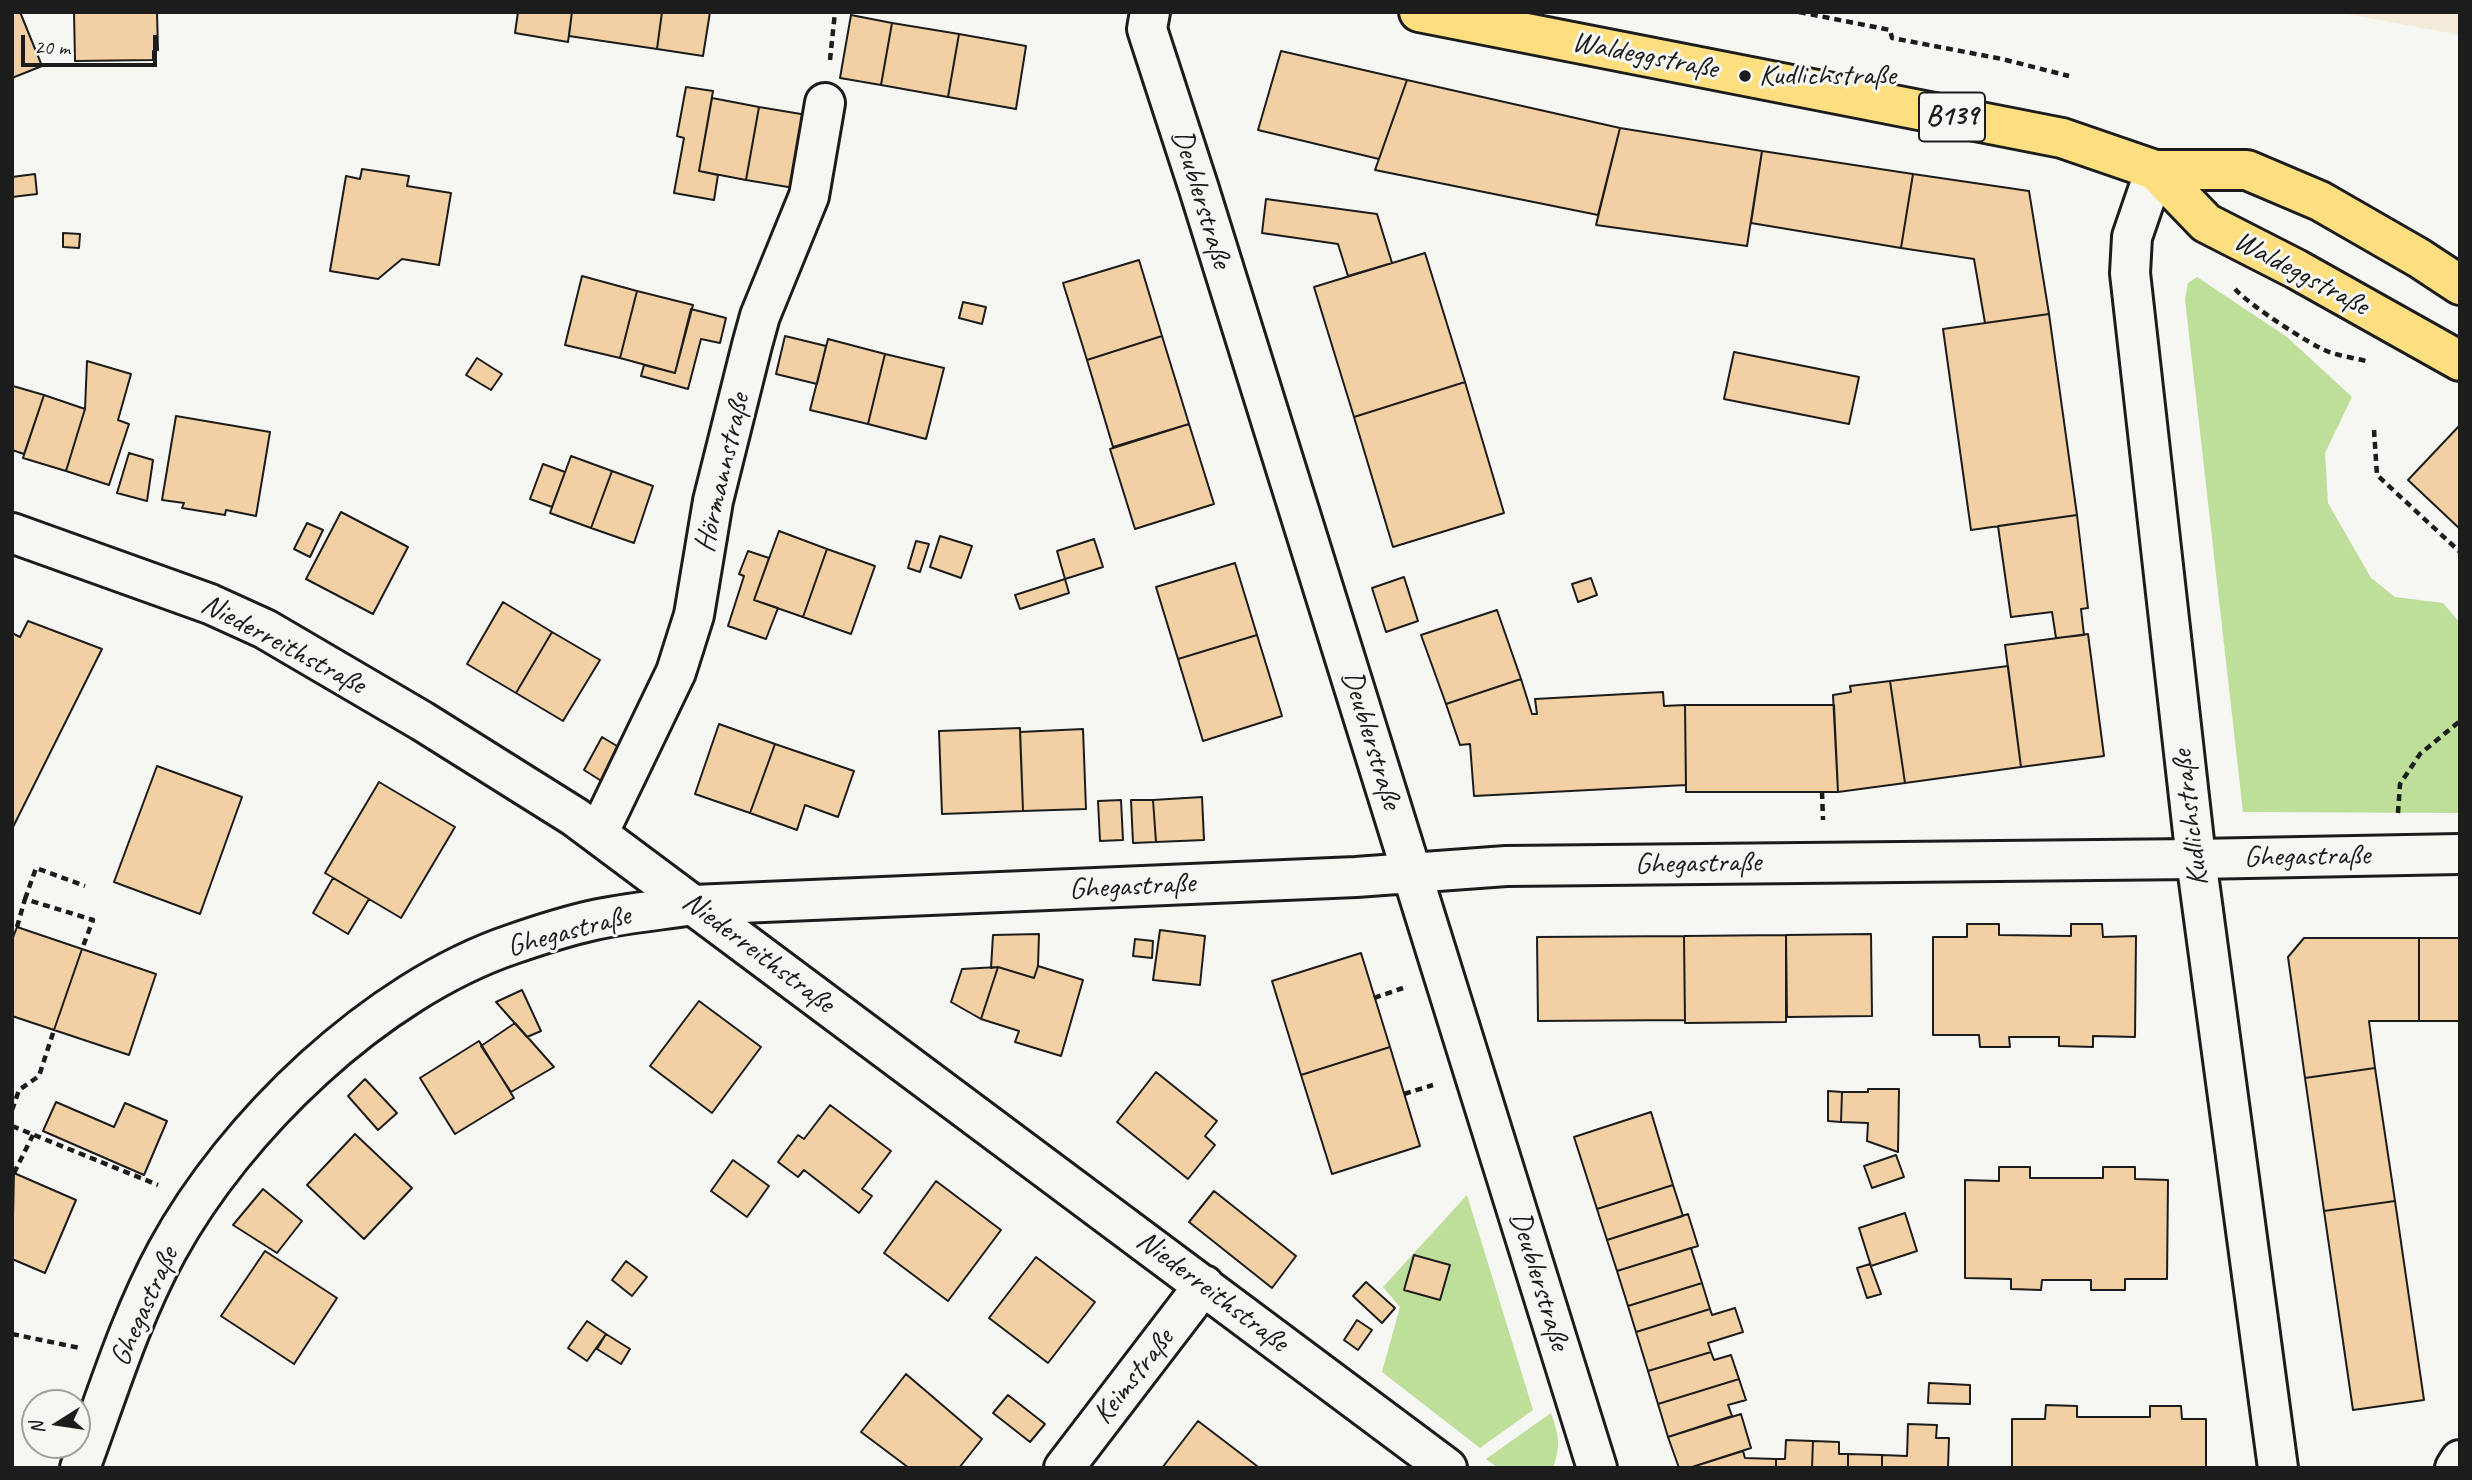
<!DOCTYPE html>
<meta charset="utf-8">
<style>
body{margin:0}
#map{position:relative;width:2472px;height:1480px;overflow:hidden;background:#f6f6f2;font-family:Caveat,sans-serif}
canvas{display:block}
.frame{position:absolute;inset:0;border:14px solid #1c1c1c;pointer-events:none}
.north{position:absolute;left:21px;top:1389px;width:70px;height:70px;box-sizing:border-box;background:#f6f6f2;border:2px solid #9f9f9c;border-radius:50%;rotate:258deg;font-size:19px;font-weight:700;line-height:28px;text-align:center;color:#1c1c1c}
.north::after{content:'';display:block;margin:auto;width:24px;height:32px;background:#1c1c1c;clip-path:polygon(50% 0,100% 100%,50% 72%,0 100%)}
.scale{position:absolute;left:21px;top:35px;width:136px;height:32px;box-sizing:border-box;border:4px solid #1c1c1c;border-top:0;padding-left:9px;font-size:21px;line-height:24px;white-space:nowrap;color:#1c1c1c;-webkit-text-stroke:5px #f6f6f2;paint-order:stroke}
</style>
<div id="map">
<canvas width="2472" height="1480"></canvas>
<div class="frame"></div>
<div class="north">N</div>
<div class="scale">20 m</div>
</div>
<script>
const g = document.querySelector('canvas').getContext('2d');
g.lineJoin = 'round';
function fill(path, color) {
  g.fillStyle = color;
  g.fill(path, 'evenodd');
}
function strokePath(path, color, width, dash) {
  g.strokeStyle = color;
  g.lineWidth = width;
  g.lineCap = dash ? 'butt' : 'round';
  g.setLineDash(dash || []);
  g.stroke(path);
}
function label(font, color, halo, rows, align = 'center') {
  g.font = font + ' Caveat,sans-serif';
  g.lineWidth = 6;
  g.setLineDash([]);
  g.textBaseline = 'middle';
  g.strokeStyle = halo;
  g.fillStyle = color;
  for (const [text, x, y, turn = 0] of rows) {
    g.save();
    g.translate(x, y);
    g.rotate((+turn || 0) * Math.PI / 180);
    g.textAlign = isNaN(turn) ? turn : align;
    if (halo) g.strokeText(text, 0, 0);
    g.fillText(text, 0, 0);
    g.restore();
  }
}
const built = new Path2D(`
 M2336,12H2460V35Z`);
const green = new Path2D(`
 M2197,277L2287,337L2352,397L2325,453L2328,503L2371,578L2395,597L2443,603L2460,623V813L2243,812L2185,299L2188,283Z
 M1467,1195L1533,1410L1480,1448L1382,1372L1400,1307L1383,1287Z
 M1551,1413C1559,1436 1561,1445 1553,1468H1498L1486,1459Z`);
const building = new Path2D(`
 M12,12H20L42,66L12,78Z
 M74,12H157L158,50L153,51V60L75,61Z
 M518,12H572L568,42L515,33Z
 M572,12H662L657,49L569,36Z
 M662,12H710L703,56L657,49Z
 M851,15L892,23L881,85L840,78Z
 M892,23L959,34L948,97L881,85Z
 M959,34L1026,46L1016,109L948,97Z
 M1281,51L1407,80L1379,159L1258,130Z
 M1407,80L1620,128L1598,215L1375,170Z
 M686,87L713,91L699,171L718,175L714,200L674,193L684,138L677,136Z
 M712,98L759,107L746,180L699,171Z
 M759,107L807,115L794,188L746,180Z
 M1620,128L1762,151L1747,246L1596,225Z
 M1762,151L1913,174L1901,248L1751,223Z
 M362,169L409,176L407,186L451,193L439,265L402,259L378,279L330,271L346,176L360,179Z
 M35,174L37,194L12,197V177Z
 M1913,174L2029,191L2049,314L1985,323L1974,259L1901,248Z
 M1266,199L1377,214L1392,263L1348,276L1338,244L1262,233Z
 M63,233L80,234L79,248L63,247Z
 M1425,253L1465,382L1354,417L1314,287Z
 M1139,260L1162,336L1087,360L1063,283Z
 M582,276L637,291L620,358L565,345Z
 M637,291L693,305L675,373L620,358Z
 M963,302L986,307L982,324L959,318Z
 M691,309L726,318L720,343L701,339L688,389L641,376L644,365L675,373Z
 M2049,314L2077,515L1971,530L1943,329Z
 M785,336L826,346L817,384L776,374Z
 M1162,336L1189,424L1113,447L1087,360Z
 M828,339L885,354L868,424L810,410Z
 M1734,352L1859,377L1849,424L1724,399Z
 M885,354L944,368L926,439L868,424Z
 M477,358L502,374L491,390L466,375Z
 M87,361L131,374L118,420L129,424L109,485L66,471L85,409Z
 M1465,382L1504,513L1393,547L1354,417Z
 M13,386L44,395L24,454L12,450Z
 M44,395L85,409L66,471L23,458Z
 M176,416L270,432L256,516L226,510L225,515L182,508L184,503L162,500Z
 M1189,424L1214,504L1135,529L1110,449Z
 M2460,425V529L2408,480Z
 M129,453L153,460L147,501L117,493Z
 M571,456L612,471L591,528L550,513Z
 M543,464L565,472L552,507L530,499Z
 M612,471L653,486L634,543L591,528Z
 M341,512L408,547L373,614L306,579Z
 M2077,515L2088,608L2081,609L2084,635L2056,638L2052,612L2011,617L1998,526Z
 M307,523L323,530L310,557L294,549Z
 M779,531L827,549L803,617L754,600Z
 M940,536L972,546L961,578L930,567Z
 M1094,539L1103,567L1065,579L1057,551Z
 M916,541L929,544L920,572L908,568Z
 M827,549L875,566L851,634L803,617Z
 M748,551L769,558L754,600L778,608L766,639L728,626L744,576L739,574Z
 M1235,563L1257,635L1178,659L1156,587Z
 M1404,577L1418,621L1386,632L1372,588Z
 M1591,578L1597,595L1578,602L1572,584Z
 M1065,579L1069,593L1020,609L1015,595Z
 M503,602L552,632L516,693L467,664Z
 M1497,610L1521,679L1446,704L1421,635Z
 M28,621L102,649L12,829V633L20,637Z
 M552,632L600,660L563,721L516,693Z
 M2088,634L2104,756L2021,767L2005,645Z
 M1257,635L1282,716L1203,741L1178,659Z
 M2008,666L2021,767L1905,783L1890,681Z
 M1521,679L1532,714H1537L1535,699L1663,692L1664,706L1685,705L1686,785L1474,796L1470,744L1460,745L1446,704Z
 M1890,681L1905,783L1838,792L1833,695L1851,692L1850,686Z
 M1685,705H1834L1838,792H1686Z
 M719,724L775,744L750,813L695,794Z
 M1020,728L1023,811L942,814L939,731Z
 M1083,729L1086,809L1023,811L1020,732Z
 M602,737L622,749L603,782L584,770Z
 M775,744L854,771L838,817L805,805L797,830L750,813Z
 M157,766L242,797L200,914L114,882Z
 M379,782L455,827L401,918L325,873Z
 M1202,797L1204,840L1156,842L1153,800Z
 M1121,800L1123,840L1100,841L1098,801Z
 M1131,800H1153L1156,842L1133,843Z
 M333,878L369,899L348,934L313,913Z
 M1967,924H1999V935L2071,936V924H2102L2103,937L2136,936L2135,1037L2093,1036V1047L2059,1046V1037H2009L2010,1047H1980L1979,1035H1933V937H1967Z
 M17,927L82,949L54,1030L12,1016V940Z
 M1160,930L1205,936L1200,985L1153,980Z
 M1039,934L1038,966L1034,978L998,967L991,968L993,935Z
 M1871,934L1872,1016L1787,1017L1786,935Z
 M1786,935V1022L1685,1023L1684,936Z
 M1684,936L1685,1020L1538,1021L1537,937Z
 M2304,938H2419V1021H2369L2375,1068L2305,1078L2288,957Z
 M2419,938H2460V1021H2419Z
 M1135,939L1153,941L1152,958L1133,956Z
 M82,949L156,974L129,1055L54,1030Z
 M1361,953L1390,1047L1301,1075L1272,981Z
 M1038,966L1083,980L1061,1056L1015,1042L1019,1031L981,1019L998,967L1034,978Z
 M998,967L981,1019L951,1002L962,969Z
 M522,990L541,1031L527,1037L496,1002Z
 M699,1001L761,1047L712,1113L650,1066Z
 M515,1023L554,1067L511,1092L481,1046Z
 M479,1041L514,1098L455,1134L420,1078Z
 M1390,1047L1420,1146L1332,1174L1301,1075Z
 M2375,1068L2395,1201L2324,1211L2305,1078Z
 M1156,1072L1217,1121L1205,1136L1215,1145L1188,1179L1117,1122Z
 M365,1079L397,1113L378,1130L348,1096Z
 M1868,1089H1899L1898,1152L1867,1141L1868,1123L1841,1122L1842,1092H1868Z
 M1828,1091L1842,1092L1841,1122L1828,1121Z
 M56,1102L114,1127L125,1103L167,1121L144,1175L43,1131Z
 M830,1105L891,1151L862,1189L872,1196L859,1213L804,1170L798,1177L778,1162L798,1135L804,1139Z
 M1651,1112L1673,1185L1597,1209L1574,1137Z
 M355,1134L412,1188L364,1239L307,1185Z
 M1896,1155L1904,1177L1872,1188L1864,1166Z
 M733,1160L769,1186L747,1217L711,1191Z
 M1999,1167H2030V1178H2103V1167H2135V1179L2168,1180L2167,1279H2125V1290H2091V1280H2042L2041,1290L2011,1289V1279L1965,1278V1180L1999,1181Z
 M14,1173L76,1200L45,1273L12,1259Z
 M936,1181L1001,1230L948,1301L884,1253Z
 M1673,1185L1683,1216L1607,1240L1597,1209Z
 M263,1189L302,1221L277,1253L233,1225Z
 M1214,1191L1296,1256L1272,1288L1189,1222Z
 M2395,1201L2424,1400L2353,1410L2324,1211Z
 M1905,1213L1917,1251L1871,1266L1859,1228Z
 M1688,1214L1698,1246L1617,1271L1607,1240Z
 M1691,1248L1702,1283L1628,1306L1617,1271Z
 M265,1251L337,1298L294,1364L221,1316Z
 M1414,1255L1450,1265L1440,1300L1404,1290Z
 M1036,1257L1095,1302L1048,1363L989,1318Z
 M626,1261L647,1277L632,1296L612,1280Z
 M1870,1264L1881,1294L1867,1298L1857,1268Z
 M1366,1282L1395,1308L1382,1323L1353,1296Z
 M1702,1283L1710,1309L1636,1332L1628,1306Z
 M1735,1308L1743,1332L1708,1343L1711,1352L1648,1371L1636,1332L1710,1309L1712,1315Z
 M1357,1320L1372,1330L1358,1350L1344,1340Z
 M587,1321L606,1334L587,1361L568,1348Z
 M606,1334L630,1349L621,1364L597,1349Z
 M1711,1352L1714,1360L1731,1355L1739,1379L1658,1404L1648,1371Z
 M906,1374L982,1439L959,1468H909L861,1432Z
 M1739,1379L1746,1400L1728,1405L1732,1416L1668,1437L1658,1404Z
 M1929,1383L1970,1385V1404L1928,1403Z
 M1008,1395L1045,1424L1030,1442L993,1413Z
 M2046,1405L2077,1406V1417H2150V1406H2181L2182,1419H2206V1468H2012V1419H2045Z
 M1741,1414L1751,1448L1689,1468H1679L1668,1437Z
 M1198,1421L1257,1466L1256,1468H1162Z
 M1908,1424L1937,1425L1936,1438H1949L1948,1468H1882V1455L1907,1456Z
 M1786,1440L1813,1441L1812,1468H1776V1459H1785Z
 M1813,1441L1839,1442V1454H1848V1468H1812Z
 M1743,1451L1745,1458L1776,1459V1468H1689Z
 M1848,1454L1882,1455V1468H1848Z`);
const path = new Path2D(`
 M1799,12L1890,30L1892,38L2002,59L2069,76
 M830,60L835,12
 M2235,289C2248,304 2310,345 2329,352C2341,356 2354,358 2366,361
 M2374,430L2377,475L2460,552
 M1822,792L1823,820
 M2398,813L2400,784L2420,754L2460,721
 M25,899L36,868L85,886
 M17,927L25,899L93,920L82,949
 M1374,998L1403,988
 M1404,1094L1433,1085
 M12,1110L19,1090L39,1076L54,1030
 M12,1126L158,1185
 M14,1173L33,1135
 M12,1334L80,1348`);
const minor = new Path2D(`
 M1150,12L1147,29L1199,189L1597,1468
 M12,533L210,604L265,629L422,721L575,817L1447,1468
 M598,834L676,672L694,615L713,501L752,345L760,316L809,196L825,103
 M80,1468C107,1395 130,1319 167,1251C235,1126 376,990 513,944C539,935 567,926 594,920C627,913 660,910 693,905L1356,877L1506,866L2196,859L2460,854
 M1064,1468L1204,1285
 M2455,1468L2460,1460`);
const tertiary = new Path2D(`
 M2155,170L2132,237L2130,273L2196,859L2278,1468`);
const primary = new Path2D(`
 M1419,12L2062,138L2155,170H2247L2320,201L2419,258L2460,285
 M2155,170L2206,223L2296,269L2460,361`);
const markers = [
 [1745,76,7,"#1c1c1c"]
];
const shields = [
 [1952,117,66]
];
const shieldNames = [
 ["B139",1952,117]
];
const streetNames = [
 ["Waldeggstraße",1645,56,11],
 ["Deublerstraße",1201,199,73],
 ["Waldeggstraße",2301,274,28],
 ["Hörmannstraße",723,473,-77],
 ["Niederreithstraße",283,645,28],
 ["Deublerstraße",1371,740,73],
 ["Kudlichstraße",2191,818,-97],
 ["Ghegastraße",2307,857,-1],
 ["Ghegastraße",1698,864,-1],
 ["Ghegastraße",1132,887,-3],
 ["Ghegastraße",569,932,-15],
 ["Niederreithstraße",758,953,37],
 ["Deublerstraße",1539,1281,73],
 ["Niederreithstraße",1212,1292,37],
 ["Ghegastraße",145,1307,-66],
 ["Keimstraße",1134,1377,-52]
];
const poiNames = [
 ["Kudlichstraße",1759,76]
];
fill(built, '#f5ebda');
fill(green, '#bddf99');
fill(building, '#f2d0a3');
strokePath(building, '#1c1c1c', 2);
strokePath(minor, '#1c1c1c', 44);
strokePath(tertiary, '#1c1c1c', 44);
strokePath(primary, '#1c1c1c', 44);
strokePath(path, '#1c1c1c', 4.5, [7, 5]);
strokePath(minor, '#f6f6f2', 38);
strokePath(tertiary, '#f6f6f2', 38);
strokePath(primary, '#fddf80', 38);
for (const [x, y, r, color] of markers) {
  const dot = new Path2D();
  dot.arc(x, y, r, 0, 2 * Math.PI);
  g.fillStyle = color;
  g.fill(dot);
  strokePath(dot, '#f6f6f2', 2.5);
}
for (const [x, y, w] of shields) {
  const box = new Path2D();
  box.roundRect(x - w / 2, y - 24.5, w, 49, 5);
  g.fillStyle = '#f6f6f2';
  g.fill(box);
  strokePath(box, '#1c1c1c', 2);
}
label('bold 28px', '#1c1c1c', null, shieldNames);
label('30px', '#1c1c1c', '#f6f6f2', streetNames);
label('30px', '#1c1c1c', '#f6f6f2', poiNames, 'left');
</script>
